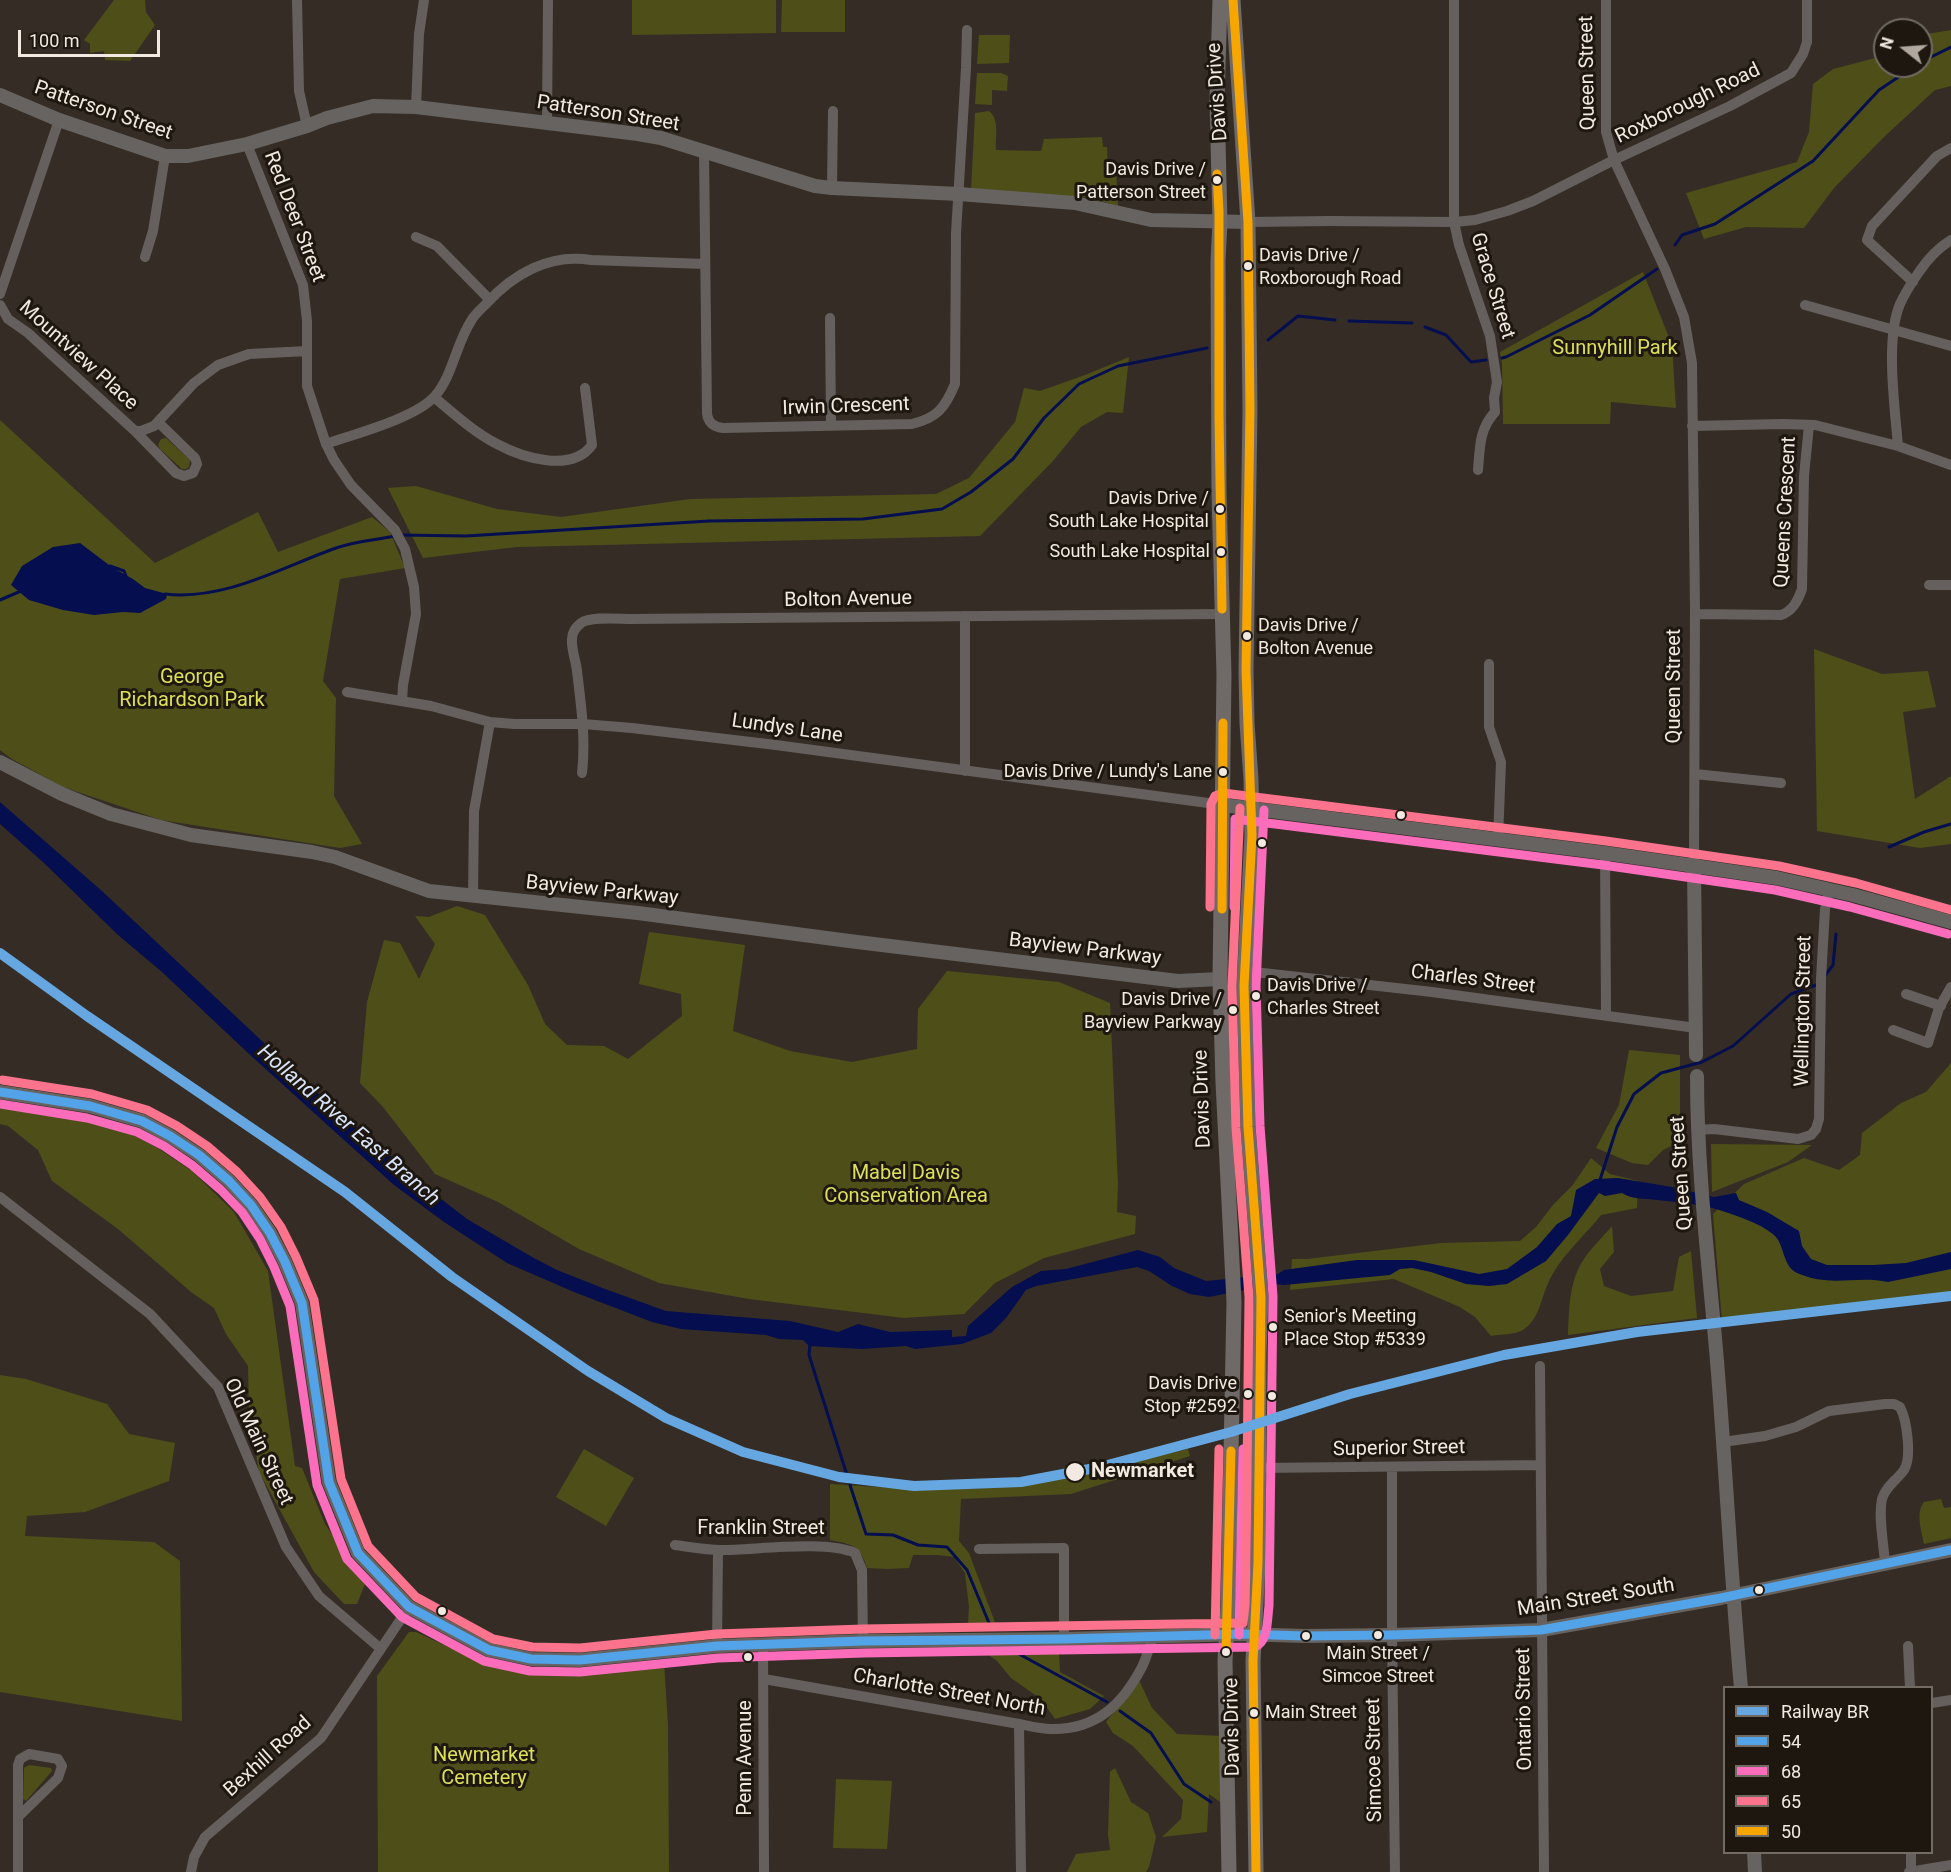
<!DOCTYPE html>
<style>
body{margin:0}
#map{position:relative;width:1951px;height:1872px;overflow:hidden;background:#352d25;font-family:Roboto,sans-serif}
canvas{display:block}
.legend{position:absolute;left:1723px;top:1686px;width:210px;height:168px;box-sizing:border-box;background:#1d1710;border:2px solid #726b63;margin:0;padding:8px 10px;list-style:none;font-size:18px;color:#f2e9e0}
.legend li{display:flex;align-items:center;gap:12px;height:30px}
.legend b{width:30px;border:2px solid #726b63}
.north{position:absolute;left:1873px;top:18px;width:60px;height:60px;box-sizing:border-box;background:#1d1710;border:2px solid #726b63;border-radius:50%;rotate:287deg;font-size:16px;font-weight:700;line-height:24px;text-align:center;color:#f2e9e0}
.north::after{content:'';display:block;margin:auto;width:21px;height:27px;background:#b0a79f;clip-path:polygon(50% 0,100% 100%,50% 72%,0 100%)}
.scale{position:absolute;left:18px;top:30px;width:142px;height:27px;box-sizing:border-box;border:3px solid #f2e9e0;border-top:0;padding-left:8px;font-size:18px;line-height:21px;white-space:nowrap;color:#f2e9e0;-webkit-text-stroke:4px #1d1710;paint-order:stroke}
</style>
<div id="map">
<canvas width="1951" height="1872"></canvas>
<ul class="legend">
<li><b style="height:8px;background:#66a7e1"></b>Railway BR</li>
<li><b style="height:8px;background:#53a3e8"></b>54</li>
<li><b style="height:8px;background:#fb6dba"></b>68</li>
<li><b style="height:8px;background:#fc738d"></b>65</li>
<li><b style="height:8px;background:#f7a600"></b>50</li>
</ul>
<div class="north">N</div>
<div class="scale">100 m</div>
</div>
<script>
const g = document.querySelector('canvas').getContext('2d');
g.lineJoin = 'round';
function fill(path, color) {
  g.fillStyle = color;
  g.fill(path, 'evenodd');
}
function strokePath(path, color, width, dash) {
  g.strokeStyle = color;
  g.lineWidth = width;
  g.lineCap = dash ? 'butt' : 'round';
  g.setLineDash(dash || []);
  g.stroke(path);
}
function label(font, color, halo, rows, align = 'center') {
  g.font = font + ' Roboto,sans-serif';
  g.lineWidth = 6;
  g.setLineDash([]);
  g.textBaseline = 'middle';
  g.strokeStyle = halo;
  g.fillStyle = color;
  for (const [text, x, y, turn = 0] of rows) {
    g.save();
    g.translate(x, y);
    g.rotate((+turn || 0) * Math.PI / 180);
    g.textAlign = isNaN(turn) ? turn : align;
    if (halo) g.strokeText(text, 0, 0);
    g.fillText(text, 0, 0);
    g.restore();
  }
}
const green = new Path2D(`
 M114,0H145L146,12L155,25L130,61L105,60L104,51L90,53V44L84,40Z
 M632,0H776V33L632,35Z
 M782,0H845V32H781Z
 M1951,30V86L1935,90L1885,136L1834,188L1804,228L1746,227L1704,239L1686,193L1797,162L1809,132L1813,84L1833,69L1879,57L1885,51V66H1921V35Z
 M979,35H1010L1009,63L977,64Z
 M977,73H1001L1008,76L1007,91L992,90V105L975,104Z
 M989,111C1000,120 995,137 996,150L1041,151L1044,139L1102,137L1103,147H1107L1108,169H1116L1118,206L1085,197L971,191L975,113Z
 M1643,272L1672,345L1676,408L1611,402L1610,424H1503L1502,363L1500,352Z
 M1129,357L1123,413L1107,412L1081,427L1052,462L980,536L517,547L423,558L388,488L416,486L497,509L561,517L690,499L936,494L969,478L1015,422L1024,388L1040,391L1085,375Z
 M0,420L155,563L258,512L278,552L372,517L390,532L405,568L340,579L323,681L336,698L334,796L362,844L340,848L161,820L63,787L12,759L0,750Z
 M166,438L190,460L189,467L186,469H182L160,449L158,445L161,439Z
 M1814,649L1882,674L1928,671L1936,707L1903,712L1915,799L1951,776V844L1920,848L1817,831Z
 M457,906L485,915L528,985L545,1024L567,1045L604,1046L628,1059L682,1016L681,994L639,984L649,932L745,945L733,1031L790,1051L852,1062L917,1049L918,1009L947,971L1059,982L1110,1003L1118,1185L1117,1212L1136,1216L1135,1234L1044,1258L995,1283L964,1314L904,1318L749,1299L659,1283L579,1249L498,1202L435,1174L383,1107L360,1083L367,1002L384,940L400,943L419,979L435,944L415,916L429,917Z
 M1629,1050L1680,1055V1142L1663,1150L1648,1165L1632,1163L1596,1148L1619,1105Z
 M1951,1063V1296L1722,1321L1713,1214L1744,1184L1804,1158L1839,1170L1860,1155L1862,1133L1901,1103L1926,1092Z
 M0,1100L102,1118L159,1149L192,1171L234,1212L268,1271L295,1466L302,1468L325,1524L365,1584L357,1604H344L314,1572L259,1472L249,1414L248,1366L226,1334L214,1308L191,1292L118,1229L52,1181L38,1150L8,1126L0,1124Z
 M1711,1144H1712L1812,1145L1788,1162L1712,1192Z
 M1591,1158L1610,1174L1638,1181L1637,1208L1601,1215C1583,1238 1558,1258 1547,1286C1540,1302 1539,1319 1523,1330C1515,1335 1500,1334 1491,1336L1475,1317L1460,1307L1394,1279L1290,1290L1292,1259H1307L1441,1243L1520,1241L1536,1227L1553,1205L1572,1186Z
 M1612,1226L1614,1252L1600,1269L1604,1286L1631,1296L1673,1291L1679,1257L1691,1251L1697,1318L1568,1335C1569,1312 1569,1283 1582,1262C1590,1249 1602,1238 1612,1226Z
 M0,1375L26,1379L107,1404L129,1434L175,1443L169,1481L85,1512L27,1516L25,1536L154,1542L180,1561L182,1721L0,1692Z
 M584,1449L634,1478L606,1526L556,1497Z
 M1188,1449L1190,1456L1071,1494L961,1499L959,1541L969,1553L996,1625L968,1624L969,1607L965,1573L954,1557L938,1555H913L909,1568L887,1569L867,1568C860,1545 851,1544 830,1540V1484C889,1488 949,1492 1008,1486C1069,1480 1128,1463 1188,1449Z
 M1941,1499L1944,1508L1951,1507V1538L1924,1544C1922,1532 1915,1513 1924,1502Z
 M409,1632H416C434,1640 452,1649 471,1656C533,1680 599,1669 664,1662L668,1725L669,1872H378L377,1676Z
 M979,1648L1059,1649L1060,1672L1104,1696L1090,1709L1055,1719L1041,1699L1011,1678L997,1661Z
 M1139,1680L1152,1708L1177,1734L1223,1736V1804L1209,1794L1207,1832L1162,1837L1181,1819L1183,1800L1133,1746L1113,1733L1106,1722Z
 M29,1765L51,1768L52,1771L26,1801L23,1799L24,1768Z
 M1115,1768L1131,1802L1148,1813L1156,1837L1149,1867L1146,1872H1067L1076,1854L1110,1850L1108,1835L1110,1772Z
 M836,1779L892,1781L887,1849L833,1848Z`);
const water = new Path2D(`
 M80,543L113,568L133,579L145,588L167,594L166,599L140,613L123,612L94,615L63,610L29,600L11,585L22,566L53,547Z
 M0,802L103,892L325,1100L432,1192L467,1219L532,1257L557,1270L605,1289L666,1311L790,1321L838,1332L858,1324L890,1332L952,1330V1337L966,1336L968,1326L1012,1287L1041,1271L1066,1269L1138,1250L1160,1257L1174,1268L1206,1281L1278,1274L1284,1270L1357,1260H1414L1479,1274L1507,1269L1537,1247L1557,1224L1571,1216L1576,1190L1595,1179L1618,1178L1672,1187L1714,1197L1736,1193L1739,1200L1767,1212L1799,1231L1802,1246L1811,1259L1827,1265H1873L1906,1263L1951,1252V1269L1888,1282C1856,1275 1831,1288 1797,1273C1782,1266 1785,1245 1774,1235C1759,1222 1734,1215 1716,1209C1699,1204 1675,1202 1657,1200C1644,1198 1633,1200 1622,1193L1605,1196L1599,1193L1568,1235L1546,1261L1507,1284L1489,1286L1466,1284L1431,1272L1412,1268L1400,1269L1390,1275L1284,1285L1274,1284L1209,1297L1190,1294L1172,1286L1149,1271L1137,1267L1036,1286L1026,1290L1006,1318L991,1333L962,1344L915,1349L906,1346L862,1349L809,1346L803,1340L779,1339L766,1335L681,1329L652,1322L574,1292L507,1263L444,1222L394,1185L344,1140L248,1053L162,972L118,935L44,863L0,824Z`);
const stream = new Path2D(`
 M1921,62L1951,47
 M1675,245L1682,235L1715,224L1813,161L1879,90L1915,66
 M1349,321L1412,323
 M1425,327L1446,335L1471,362L1486,360
 M1268,340L1298,316L1335,320
 M1502,358L1506,357L1590,315L1657,269
 M401,535L466,536L709,521L863,519L942,509L971,492L1013,459L1044,418L1079,384L1118,366L1207,348
 M110,566L124,571L126,576
 M165,594C225,601 282,567 336,548C355,541 376,540 395,536
 M0,600L21,591
 M1889,847L1924,832L1951,824
 M1824,977L1833,965L1836,934
 M1599,1183L1617,1127L1634,1094L1661,1073L1702,1062L1733,1046L1791,994L1819,984
 M810,1344L809,1355L846,1472
 M850,1485L866,1534L893,1535L918,1545L947,1547L967,1570L989,1623
 M1019,1654L1107,1702
 M1120,1711L1151,1733L1184,1784L1211,1802`);
const street = new Path2D(`
 M297,0L299,91L307,126
 M1454,0V222L1459,245L1490,336L1497,382L1494,398L1495,412C1479,429 1480,448 1478,470
 M1606,0V132L1614,160L1665,269L1684,317L1692,363L1695,609L1694,865
 M416,107L419,34L424,0
 M547,124L548,0
 M247,144L303,285L307,321V386L326,444L334,460L351,485L395,530L405,549L414,587L416,614L403,685L402,701
 M704,151L707,413C708,423 714,427 723,428L912,424C937,418 945,408 955,384L956,233L966,68L967,30
 M832,188L833,111
 M1248,222L1330,221L1454,222L1475,220L1507,211L1533,201L1614,160L1730,106L1791,73L1803,54L1807,42V0
 M416,237L437,246L490,300
 M145,257L153,231L165,156
 M1913,282L1867,240L1872,226L1937,156L1951,148
 M0,294L59,120
 M0,305L8,319L28,333L135,431L176,473L184,476L193,473L197,464L195,458L158,422
 M1805,305L1951,346
 M830,318L831,426
 M434,397C454,414 474,432 497,444C523,458 572,473 592,445L585,388
 M1692,426L1782,424L1815,425L1898,446L1951,465
 M135,431H141L154,426L194,383L218,365L249,354L307,351
 M326,444C354,434 416,418 435,396C453,375 456,344 471,321C474,315 481,309 486,304C513,274 550,253 591,260L705,264
 M1898,446C1895,408 1885,339 1900,304C1905,293 1912,282 1919,272C1927,260 1938,248 1951,240
 M1929,585H1951
 M1695,614L1781,615C1793,611 1798,600 1802,589L1804,476L1809,425
 M965,616V771
 M1489,664V727L1501,762L1498,840
 M347,692L431,706L490,722L514,724H583L632,728L776,745L1223,805
 M582,773C586,739 581,705 577,671C576,661 571,649 572,639C572,633 576,627 581,623C591,616 618,619 631,619L1222,614
 M1695,774L1781,783
 M1605,853L1606,1015
 M473,897L474,811L490,722
 M1245,971L1432,992L1696,1028
 M1906,994L1941,1006
 M1893,1030L1928,1043L1939,1008L1951,987
 M1697,1130L1714,1129L1798,1139L1811,1135L1816,1129L1819,1119L1821,979L1825,909L1829,890
 M0,1197L150,1314L218,1387L286,1547L319,1596L381,1649
 M1540,1366L1544,1872
 M1723,1442L1765,1436L1796,1427L1829,1411L1885,1404H1894L1900,1407C1907,1420 1912,1458 1904,1470C1897,1480 1886,1486 1882,1499C1878,1517 1884,1545 1885,1564
 M1258,1468L1540,1465
 M1392,1468V1635L1395,1872
 M675,1545C690,1547 706,1550 721,1550C756,1550 826,1540 855,1553L862,1570L863,1641
 M979,1549L1064,1548V1639
 M763,1644L764,1872
 M717,1646L718,1550
 M1908,1646L1910,1688
 M764,1679L1019,1724C1029,1726 1041,1729 1051,1729C1096,1730 1122,1705 1142,1667C1147,1657 1149,1646 1154,1636
 M1932,1703L1951,1700
 M1019,1724L1021,1872
 M18,1872V1765L20,1759L29,1754L58,1759L62,1766L58,1778L19,1816
 M191,1872L194,1857L205,1837L321,1738L409,1607
 M1909,1872L1951,1865
 M1911,1872V1852`);
const secondary = new Path2D(`
 M0,95L59,120L165,156H188L247,144L307,126L327,118L373,106L416,107L638,134L661,138L815,186L832,188L959,194L1075,203L1151,220L1248,222
 M0,762L62,794L111,814L191,835L312,852L335,857L429,891L638,913L849,941L1178,981L1220,979
 M1223,805L1605,853L1777,878L1853,895L1951,922
 M1694,865L1696,1055
 M1697,1076C1697,1171 1709,1266 1717,1361C1726,1470 1731,1579 1741,1688
 M0,1092L90,1106L142,1121L170,1136L199,1155L229,1181L251,1205L270,1233L285,1262L302,1303L329,1482L358,1553L409,1607L489,1650L531,1659L580,1660L717,1646L863,1641L1064,1639L1241,1634L1305,1636L1392,1635L1541,1630L1721,1598L1951,1550
 M1754,1852L1755,1872`);
const primary = new Path2D(`
 M1220,0L1217,100L1220,223L1218,261L1219,491L1224,675L1220,979L1223,1082L1234,1302L1228,1606L1225,1661L1229,1872
 M1233,0L1248,222L1250,410L1246,670L1247,723L1251,779L1252,835L1244,986L1248,1127L1261,1297L1259,1355L1258,1563L1253,1661L1256,1872`);
const bus1 = new Path2D(`
 M0,1092L90,1106L142,1121L170,1136L199,1155L229,1181L251,1205L270,1233L285,1262L302,1303L329,1482L358,1553L409,1607L489,1650L531,1659L580,1660L717,1646L863,1641L1064,1639L1241,1634L1305,1636L1392,1635L1541,1630L1721,1598L1951,1550`);
const bus2 = new Path2D(`
 M1234,907L1235,819L1603,865L1775,890L1850,907L1948,934
 M0,1104L87,1118L137,1132L164,1146L192,1165L221,1190L242,1212L260,1239L274,1267L290,1306L317,1485L347,1559L402,1617L484,1661L530,1671L580,1672L718,1658L863,1653L1255,1647C1269,1641 1267,1619 1269,1606L1273,1296L1260,1126L1256,986L1264,810
 M1239,1635L1243,1449`);
const bus3 = new Path2D(`
 M1210,907L1211,804L1215,796L1223,793L1606,841L1779,866L1856,883L1951,910
 M2,1080L92,1094L147,1110L177,1126L207,1146L237,1172L260,1197L281,1227L296,1257L314,1300L341,1479L368,1546L416,1597L493,1639L532,1647L580,1648L717,1634L863,1629L1243,1623L1245,1605L1246,1563L1249,1297L1236,1128L1232,986L1240,808
 M1215,1635L1219,1449`);
const bus4 = new Path2D(`
 M1233,0L1248,222L1250,410L1246,670L1252,835L1244,986L1248,1127L1261,1297L1258,1563L1253,1661L1256,1872
 M1217,174L1219,212V416L1222,609
 M1222,909L1223,723
 M1226,1652L1231,1451`);
const rail1 = new Path2D(`
 M0,953L87,1016L345,1192L452,1277L588,1371L666,1418L743,1452L839,1477L914,1486L1021,1482L1100,1467L1231,1432L1350,1394L1504,1355L1637,1332L1951,1296`);
const markers = [
 [1217,180,5,"#f2e9e0"],
 [1248,266,5,"#f2e9e0"],
 [1220,509,5,"#f2e9e0"],
 [1221,552,5,"#f2e9e0"],
 [1247,636,5,"#f2e9e0"],
 [1223,772,5,"#f2e9e0"],
 [1401,815,5,"#f2e9e0"],
 [1262,843,5,"#f2e9e0"],
 [1256,996,5,"#f2e9e0"],
 [1233,1010,5,"#f2e9e0"],
 [1273,1327,5,"#f2e9e0"],
 [1248,1394,5,"#f2e9e0"],
 [1272,1396,5,"#f2e9e0"],
 [1075,1472,10,"#f2e9e0"],
 [1759,1590,5,"#f2e9e0"],
 [442,1611,5,"#f2e9e0"],
 [1378,1635,5,"#f2e9e0"],
 [1306,1636,5,"#f2e9e0"],
 [1226,1652,5,"#f2e9e0"],
 [748,1657,5,"#f2e9e0"],
 [1254,1713,5,"#f2e9e0"]
];
const busNames = [
 ["Davis Drive /",1206,170],
 ["Patterson Street",1206,193],
 ["Davis Drive /",1259,256,"left"],
 ["Roxborough Road",1259,279,"left"],
 ["Davis Drive /",1209,499],
 ["South Lake Hospital",1209,522],
 ["South Lake Hospital",1210,552],
 ["Davis Drive /",1258,626,"left"],
 ["Bolton Avenue",1258,649,"left"],
 ["Davis Drive / Lundy's Lane",1212,772],
 ["Davis Drive /",1267,986,"left"],
 ["Charles Street",1267,1009,"left"],
 ["Davis Drive /",1222,1000],
 ["Bayview Parkway",1222,1023],
 ["Senior's Meeting",1284,1317,"left"],
 ["Place Stop #5339",1284,1340,"left"],
 ["Davis Drive",1237,1384],
 ["Stop #2592",1237,1407],
 ["Main Street /",1378,1654,"center"],
 ["Simcoe Street",1378,1677,"center"],
 ["Main Street",1265,1713,"left"]
];
const streetNames = [
 ["Queen Street",1588,73,-91],
 ["Davis Drive",1218,92,-94],
 ["Roxborough Road",1688,104,-26],
 ["Patterson Street",103,111,19],
 ["Patterson Street",608,114,9],
 ["Red Deer Street",294,217,69],
 ["Grace Street",1492,286,73],
 ["Mountview Place",78,356,42],
 ["Irwin Crescent",846,407,-2],
 ["Queens Crescent",1786,512,-87],
 ["Bolton Avenue",848,600,-1],
 ["Queen Street",1675,686,-90],
 ["Lundys Lane",787,729,8],
 ["Bayview Parkway",602,891,6],
 ["Bayview Parkway",1085,950,7],
 ["Charles Street",1473,980,7],
 ["Wellington Street",1804,1011,-89],
 ["Davis Drive",1203,1099,-92],
 ["Queen Street",1682,1173,-94],
 ["Old Main Street",258,1442,65],
 ["Superior Street",1399,1449,-1],
 ["Franklin Street",761,1529],
 ["Main Street South",1596,1598,-9],
 ["Charlotte Street North",949,1693,10],
 ["Ontario Street",1525,1709,-91],
 ["Davis Drive",1233,1727,-91],
 ["Bexhill Road",268,1757,-42],
 ["Penn Avenue",746,1758,-90],
 ["Simcoe Street",1375,1760,-91]
];
const parkNames = [
 ["Sunnyhill Park",1615,349],
 ["George",192,678],
 ["Richardson Park",192,701],
 ["Mabel Davis",906,1174],
 ["Conservation Area",906,1197],
 ["Newmarket",484,1756],
 ["Cemetery",484,1779]
];
const stopNames = [
 ["Newmarket",1091,1472]
];
const waterNames = [
 ["Holland River East Branch",348,1126,41]
];
fill(green, '#4e4e19');
fill(water, '#050e4f');
strokePath(stream, '#050e4f', 3);
strokePath(street, '#65605e', 10);
strokePath(secondary, '#676360', 14);
strokePath(primary, '#6f6967', 15);
strokePath(bus1, '#53a3e8', 9);
strokePath(bus2, '#fb6dba', 9);
strokePath(bus3, '#fc738d', 9);
strokePath(bus4, '#f7a600', 9);
strokePath(rail1, '#66a7e1', 10);
for (const [x, y, r, color] of markers) {
  const dot = new Path2D();
  dot.arc(x, y, r, 0, 2 * Math.PI);
  g.fillStyle = color;
  g.fill(dot);
  strokePath(dot, '#1d1710', 2);
}
label('18px', '#f2e9e0', '#1d1710', busNames, 'right');
label('20px', '#f2e9e0', '#1d1710', streetNames);
label('20px', '#dde057', '#1d1710', parkNames);
label('bold 20px', '#f2e9e0', '#1d1710', stopNames, 'left');
label('italic 21px', '#dae5fa', '#1d1710', waterNames);
</script>
